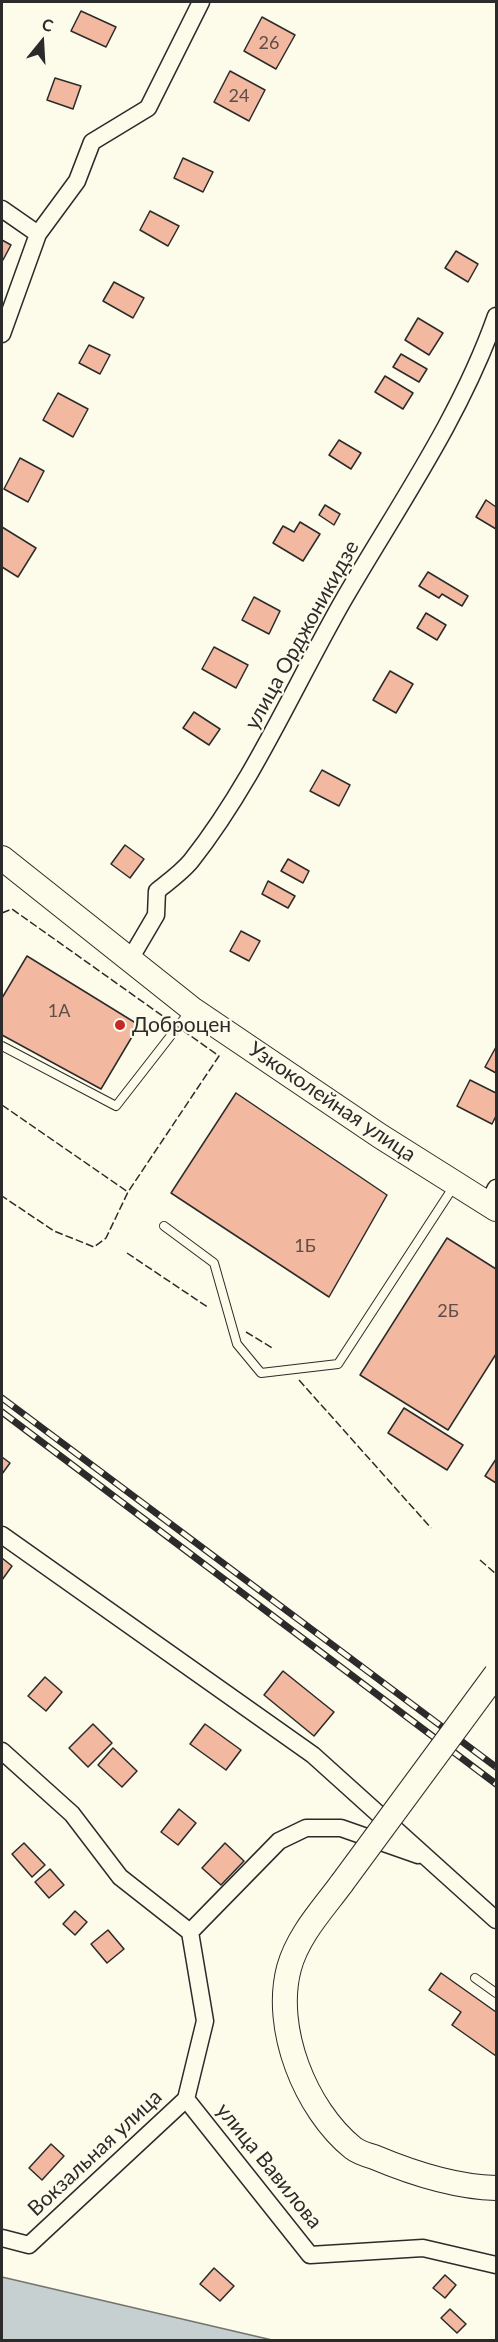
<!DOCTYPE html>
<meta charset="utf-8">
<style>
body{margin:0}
#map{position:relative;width:498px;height:2342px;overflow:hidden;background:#fdfbea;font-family:Lato,sans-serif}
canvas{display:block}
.frame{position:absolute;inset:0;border:3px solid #2b2b2b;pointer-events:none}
.north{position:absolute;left:12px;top:12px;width:60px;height:60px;-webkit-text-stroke:4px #fdfbea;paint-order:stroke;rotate:18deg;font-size:16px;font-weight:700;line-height:24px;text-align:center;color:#2b2b2b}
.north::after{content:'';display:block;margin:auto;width:21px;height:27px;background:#2b2b2b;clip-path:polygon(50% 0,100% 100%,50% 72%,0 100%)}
</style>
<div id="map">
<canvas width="498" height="2342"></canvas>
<div class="frame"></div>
<div class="north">С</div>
</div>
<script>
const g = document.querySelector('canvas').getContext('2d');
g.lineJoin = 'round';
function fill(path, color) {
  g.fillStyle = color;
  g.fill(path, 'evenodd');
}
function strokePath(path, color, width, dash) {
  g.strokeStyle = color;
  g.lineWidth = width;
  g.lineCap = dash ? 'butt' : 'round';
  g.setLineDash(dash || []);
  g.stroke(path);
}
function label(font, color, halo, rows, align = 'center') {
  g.font = font + ' Lato,sans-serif';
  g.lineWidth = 4.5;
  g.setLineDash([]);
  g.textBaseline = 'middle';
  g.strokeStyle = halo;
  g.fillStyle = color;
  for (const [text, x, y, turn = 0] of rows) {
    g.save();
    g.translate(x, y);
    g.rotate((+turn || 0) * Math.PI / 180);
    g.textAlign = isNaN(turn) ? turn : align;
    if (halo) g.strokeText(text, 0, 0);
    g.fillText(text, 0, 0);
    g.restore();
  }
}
const water = new Path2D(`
 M2,2277L272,2340H2Z`);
const building = new Path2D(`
 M81,11L116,27L106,47L71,31Z
 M262,17L295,35L276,69L244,51Z
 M230,71L265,90L249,121L214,102Z
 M55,78L81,86L73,109L47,100Z
 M183,158L213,172L203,192L174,178Z
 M150,211L179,226L168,246L140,230Z
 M2,240L11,245L3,260H2Z
 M456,251L478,264L468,282L445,268Z
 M114,282L144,298L133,318L103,301Z
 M418,318L443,333L429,355L405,340Z
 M89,345L110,355L100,374L79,363Z
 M401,354L427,369L419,382L393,367Z
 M385,376L413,393L403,409L375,392Z
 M58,393L88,409L73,437L43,420Z
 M339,440L361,453L351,469L329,455Z
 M20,458L44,471L28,502L4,489Z
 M486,500L496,507V529L476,517Z
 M325,505L340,514L334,525L319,515Z
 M300,522L320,534L303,561L273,543L283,526L294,532Z
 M2,527L36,548L18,577L2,567Z
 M428,572L468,596L462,606L442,594L439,598L419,586Z
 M254,597L280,611L269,634L242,620Z
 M426,613L446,625L437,640L417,628Z
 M214,647L248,665L236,688L202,669Z
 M390,671L413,684L396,713L373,700Z
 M194,712L220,729L209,745L183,728Z
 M322,770L350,785L339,806L310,791Z
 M125,845L144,859L130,878L111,864Z
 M288,859L309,871L303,883L281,871Z
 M268,881L295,896L288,908L262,894Z
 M241,931L260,941L249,961L230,951Z
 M27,956L139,1025L101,1089L2,1035V998Z
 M496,1047V1073L485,1067Z
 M470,1080L496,1093V1116L492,1124L457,1106Z
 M236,1093L387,1195L329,1297L171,1193Z
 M447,1238L496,1269V1354L448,1430L360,1375Z
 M404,1408L463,1445L447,1470L388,1433Z
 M2,1457L10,1463L2,1474Z
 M496,1459V1483L485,1476Z
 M2,1558L12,1566L2,1580Z
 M283,1671L334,1712L314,1736L264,1695Z
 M45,1677L62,1692L46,1711L28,1696Z
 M93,1724L112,1743L88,1767L69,1748Z
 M205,1724L241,1750L226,1770L190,1744Z
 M113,1748L137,1771L122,1787L98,1765Z
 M179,1809L196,1823L178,1845L161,1832Z
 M24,1843L45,1865L32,1877L12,1854Z
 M225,1843L244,1861L221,1885L202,1868Z
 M50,1869L64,1885L49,1898L35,1882Z
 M75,1911L87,1922L75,1935L63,1924Z
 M108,1930L124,1949L107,1963L91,1944Z
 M441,1973L496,2012V2056L452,2025L461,2012L429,1990Z
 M51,2144L64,2156L42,2180L29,2168Z
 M214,2268L234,2286L220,2301L200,2284Z
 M445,2275L456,2285L445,2298L433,2288Z
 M450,2309L466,2324L457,2333L441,2318Z`);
const lane = new Path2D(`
 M2,1046L116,1106L190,1011
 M164,1226L214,1263L237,1344L261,1373L338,1364L454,1186
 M475,1978L496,1993`);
const street = new Path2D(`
 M2,209L38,234
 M2,334L38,234L77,181L92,142L148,108L201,2
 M129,961L156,915L157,891C168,882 182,872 191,861C254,781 294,686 344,599C398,506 460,418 496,316
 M488,1203L496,1188
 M2,1535L313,1755L496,1920
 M2,1751L72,1814L120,1877L190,1932
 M186,2099L205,2021L190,1932L279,1841L306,1828H341L418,1855
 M186,2099L310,2255L423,2248L496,2265
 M2,2238L29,2245L186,2099`);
const secondary = new Path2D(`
 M2,858L192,1009L380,1136L496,1209
 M342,1883C323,1909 298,1935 289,1968C273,2028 305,2109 353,2148C358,2152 367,2155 374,2157C412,2173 454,2187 496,2188`);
const rail = new Path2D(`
 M2,1398L496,1767
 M2,1412L496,1784`);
const secondaryBridge = new Path2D(`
 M342,1883L496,1674`);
const fence = new Path2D(`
 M2,913L12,909L219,1056L128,1192L106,1238L94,1247L54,1231L2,1196
 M2,1105L128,1192
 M127,1253L209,1308
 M246,1332L274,1349
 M299,1380L431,1528
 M480,1560L496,1574`);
const markers = [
 [120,1025,6,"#c62828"]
];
const numberNames = [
 ["26",269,43],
 ["24",239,96],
 ["1А",59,1011],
 ["1Б",305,1246],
 ["2Б",448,1311]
];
const streetNames = [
 ["улица Орджоникидзе",302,635,-61],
 ["Узкоколейная улица",332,1102,34],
 ["Вокзальная улица",95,2153,-43],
 ["улица Вавилова",269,2166,51]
];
const poiNames = [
 ["Доброцен",132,1025]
];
fill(water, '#c7d0d0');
strokePath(water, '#74746e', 1.5);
fill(building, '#f2b8a0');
strokePath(building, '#2b2b2b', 1.5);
strokePath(lane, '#2b2b2b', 10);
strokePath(street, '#2b2b2b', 19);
strokePath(secondary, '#2b2b2b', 26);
strokePath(lane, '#fdfbea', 8);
strokePath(street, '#fdfbea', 16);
strokePath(secondary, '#fdfbea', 24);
strokePath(rail, '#2b2b2b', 7);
strokePath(rail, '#fdfbea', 4.5, [14]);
strokePath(secondaryBridge, '#2b2b2b', 26, []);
strokePath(secondaryBridge, '#fdfbea', 24);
strokePath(fence, '#2b2b2b', 1.5, [8, 3]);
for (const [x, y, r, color] of markers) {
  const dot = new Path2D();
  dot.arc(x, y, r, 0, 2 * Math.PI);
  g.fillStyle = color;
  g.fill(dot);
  strokePath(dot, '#fdfbea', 2);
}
label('18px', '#5d4e48', null, numberNames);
label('21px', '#2b2b2b', '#fdfbea', streetNames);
label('21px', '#2b2b2b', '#fdfbea', poiNames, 'left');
</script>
